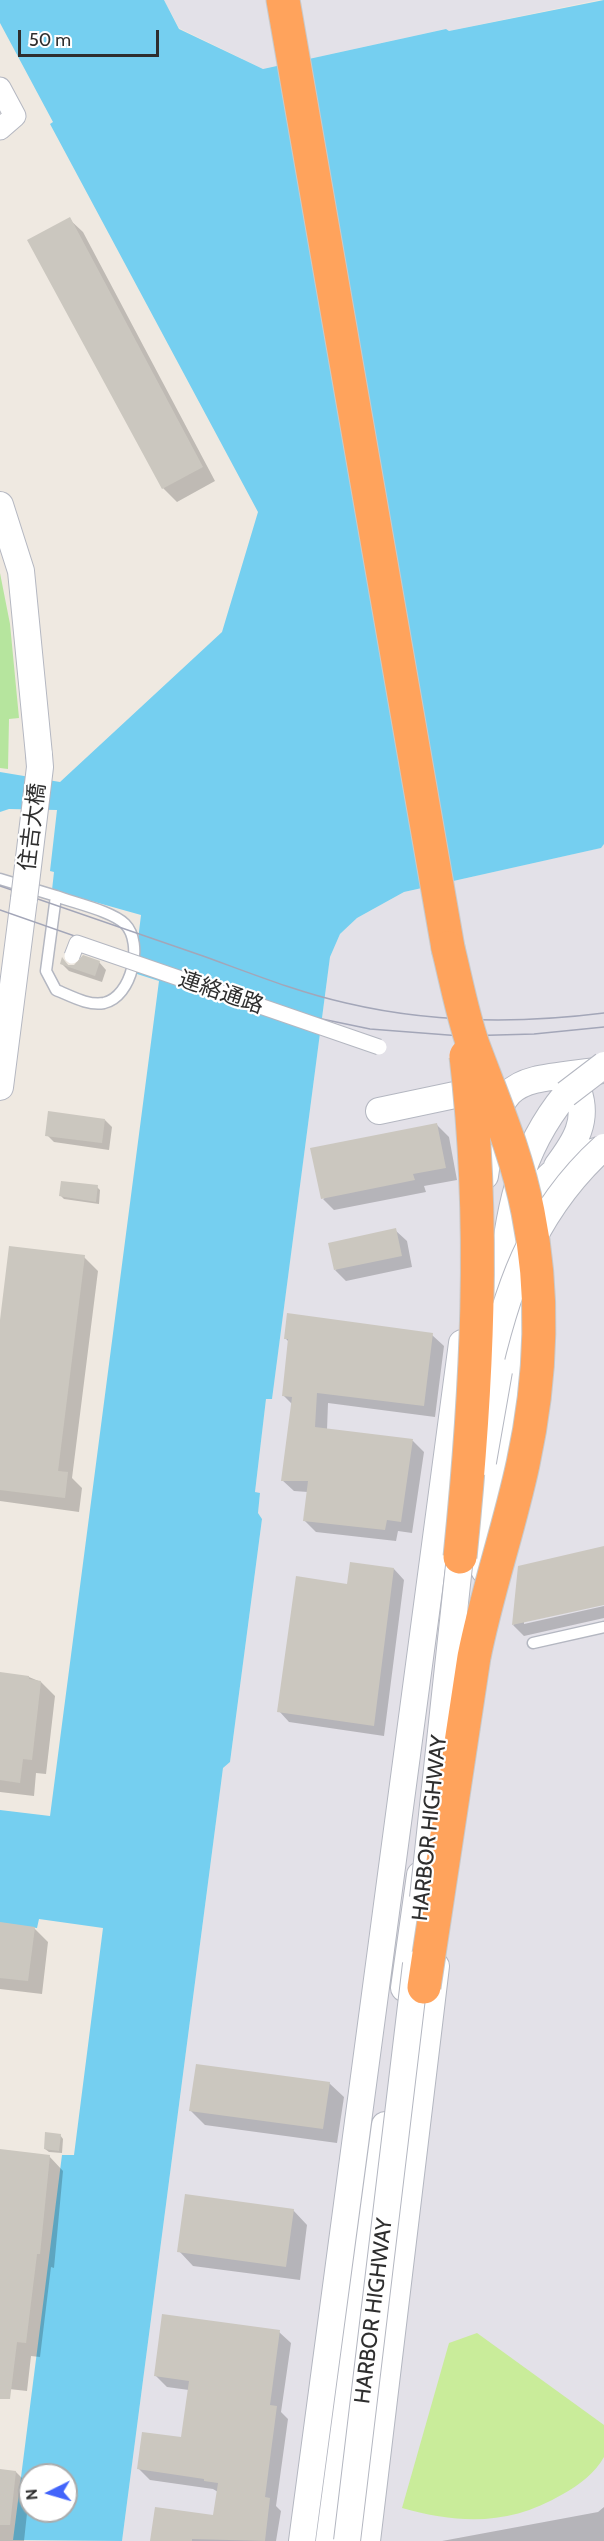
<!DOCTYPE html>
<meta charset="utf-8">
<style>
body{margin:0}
#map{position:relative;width:604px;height:2541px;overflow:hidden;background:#efe9e1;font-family:Cabin,sans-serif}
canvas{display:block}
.north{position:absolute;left:18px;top:2463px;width:60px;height:60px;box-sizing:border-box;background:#fff;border:2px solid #ababab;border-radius:50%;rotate:265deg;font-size:16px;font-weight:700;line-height:24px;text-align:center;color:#2e2e2e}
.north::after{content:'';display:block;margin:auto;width:21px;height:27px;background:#4264fb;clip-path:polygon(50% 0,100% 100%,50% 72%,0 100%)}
.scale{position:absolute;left:18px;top:30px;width:141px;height:27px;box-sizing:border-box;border:3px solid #2e2e2e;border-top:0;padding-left:8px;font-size:18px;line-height:21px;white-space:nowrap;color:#2e2e2e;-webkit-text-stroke:4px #fff;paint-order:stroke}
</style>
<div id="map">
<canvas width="604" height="2541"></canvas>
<div class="north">N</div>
<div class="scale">50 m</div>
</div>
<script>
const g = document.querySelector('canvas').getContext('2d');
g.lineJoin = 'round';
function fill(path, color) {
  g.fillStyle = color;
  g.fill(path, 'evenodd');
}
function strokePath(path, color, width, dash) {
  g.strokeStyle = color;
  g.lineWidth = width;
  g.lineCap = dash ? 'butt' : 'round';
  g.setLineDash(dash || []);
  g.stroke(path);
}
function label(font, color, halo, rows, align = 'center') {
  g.font = font + ' Cabin,"Noto Sans JP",sans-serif';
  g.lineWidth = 4.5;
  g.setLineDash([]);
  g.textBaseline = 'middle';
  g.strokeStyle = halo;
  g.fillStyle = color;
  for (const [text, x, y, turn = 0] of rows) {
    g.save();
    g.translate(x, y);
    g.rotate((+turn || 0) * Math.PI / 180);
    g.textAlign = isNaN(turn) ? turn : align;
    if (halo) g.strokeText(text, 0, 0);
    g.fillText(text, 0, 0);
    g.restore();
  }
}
const industrial = new Path2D(`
 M164,0H598L449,31L446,29L263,69L179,28Z
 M604,844V2541H122L223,1768L230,1762L262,1519L258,1513L260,1494L255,1492L266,1399L272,1398L330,957L340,934L357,918L404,892L600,848Z`);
const green = new Path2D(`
 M0,573L10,624L19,718L9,719L8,769L0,768Z`);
const pitch = new Path2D(`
 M477,2333L604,2425V2457C596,2472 578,2486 563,2494C509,2526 460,2524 402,2508L449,2343Z`);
const water = new Path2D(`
 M0,0H164L179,29L263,69L446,29L449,31L604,0V844L601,848L404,892L357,918L340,934L330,957L272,1399H266L255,1492L260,1493L258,1513L262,1519L230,1762L223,1768L122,2541L13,2540L62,2155H74L103,1928L39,1919L37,1928L0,1924V1810L50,1816L159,981L134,973L141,915L52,890L54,872L50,871L57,810L9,809L0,812V772L60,782L222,632L258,512L50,124L53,122L0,23ZM30,2475H66V2511H30Z`);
const shadow = new Path2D(`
 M69,219L83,232L215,481L177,502L163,488Z
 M63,960L70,967L99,962L106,970L102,982L69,971L62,964Z
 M105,1120L112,1127L109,1150L54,1142L47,1135Z
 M437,1125L449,1137L457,1180L424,1186L426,1192L334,1210L323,1199Z
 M97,1187L100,1190L99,1204L64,1199L61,1196Z
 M395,1230L407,1241L412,1267L346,1281L335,1270Z
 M84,1257L98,1271L72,1478L82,1488L79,1512L0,1501V1330Z
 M432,1335L444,1346L435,1417L328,1403L327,1430L413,1441L424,1452L412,1533L398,1531L396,1541L316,1532L304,1520L308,1492L294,1491L282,1480L292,1404L283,1395L289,1342L285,1338Z
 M604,1547V1603L524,1621V1624L604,1606V1618L524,1636L513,1625Z
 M394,1569L404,1580L384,1736L289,1722L279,1711L348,1585Z
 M0,1674L29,1677L41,1682L55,1696L46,1774L36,1773L34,1796L0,1792Z
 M0,1924L34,1928L48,1942L42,1994L0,1989Z
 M329,2083L344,2097L337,2143L205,2125L191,2111Z
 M60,2135L63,2139L62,2153L49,2152L45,2149Z
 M0,2151L49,2156L63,2171L54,2268L51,2267L40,2357L31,2356L27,2391L0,2388Z
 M293,2210L307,2225L300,2280L193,2266L179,2251Z
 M279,2332L291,2343L281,2412L288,2419L276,2506L281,2511L276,2541H152L215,2517L218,2492L213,2489L150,2480L139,2469L182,2439L189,2390L167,2387L156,2376Z
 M0,2470L16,2472L30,2486L24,2541H0Z
 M604,2507V2541H442L598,2512Z`);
const building = new Path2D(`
 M70,217L203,467L162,489L27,240Z
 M83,955L100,961L95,976L60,964L62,957L68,965H74Z
 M48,1111L105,1119L102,1143L45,1136Z
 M437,1123L446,1168L413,1174L415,1180L321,1199L310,1148Z
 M61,1181L98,1185L96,1202L59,1196Z
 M396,1228L402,1256L334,1270L328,1243Z
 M9,1246L85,1255L58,1471L68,1472L65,1498L0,1490V1320Z
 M287,1313L433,1333L424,1406L317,1393L315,1427L413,1439L401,1522L387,1520L385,1530L303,1521L308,1481H281L292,1397L282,1396L288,1339H284Z
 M604,1546V1605L512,1625L518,1566Z
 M350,1562L394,1568L374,1726L277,1712L296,1576L347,1584Z
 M0,1672L29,1676V1679L41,1681L32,1760L23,1759L20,1783L0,1780Z
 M0,1922L35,1927L28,1981L0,1978Z
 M196,2064L330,2082L323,2129L189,2111Z
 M45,2132L61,2134L59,2151L44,2149Z
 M0,2149L50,2155L40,2254H37L26,2343L17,2342L10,2399H0Z
 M185,2194L294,2209L286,2267L177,2252Z
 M162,2314L280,2330L270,2405L277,2406L265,2497L270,2498L265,2541L192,2539V2541H150L155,2507L213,2515L218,2483L204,2481V2479L137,2469L142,2432L181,2437L189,2381L154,2376Z
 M0,2469L16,2471L10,2525H0Z`);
const service = new Path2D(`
 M0,879L56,896L46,971L56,990C71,996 88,1006 104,1003C132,997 144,943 125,924C112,911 74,903 56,896
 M533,1643L604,1627`);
const minor = new Path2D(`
 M0,88L15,116L0,129`);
const tertiary = new Path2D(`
 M0,505L21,571L39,755
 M0,1087L24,899
 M379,1111L488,1088
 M557,1166C575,1142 589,1121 578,1090L561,1078
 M485,1176C500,1073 507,1083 604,1070
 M525,1218C537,1178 564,1158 604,1149
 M497,1313C508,1230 510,1162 566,1094
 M484,1570L516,1296
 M404,1988L420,1875
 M302,2541L462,1343
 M329,2541L385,2125
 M367,2541L436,1966`);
const motorway = new Path2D(`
 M283,0L448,948`);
const tram = new Path2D(`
 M0,886C67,909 135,932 203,956C250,973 297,992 346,1003C431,1023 517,1024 604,1013
 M0,910L298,1014L370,1029L461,1036L534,1034L604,1027`);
const pedestrianBridge = new Path2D(`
 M72,956L77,943L379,1047`);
const tertiaryBridge = new Path2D(`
 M24,899L40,767L39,755
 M566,1094L604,1065
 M484,1389C505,1294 530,1214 604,1147
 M483,1462L499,1371
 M423,1898L462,1538
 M347,2541L416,1964`);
const motorwayBridge = new Path2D(`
 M460,1557C477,1391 486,1224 466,1056
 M424,1987L474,1657C487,1592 509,1529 523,1464C541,1381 545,1295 528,1212C516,1151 494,1102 473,1045C462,1013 456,980 448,948`);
const streetNames = [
 ["住𠮷大橋",33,827,-83],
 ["連絡通路",221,993,19],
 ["HARBOR HIGHWAY",430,1828,-84],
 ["HARBOR HIGHWAY",374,2311,-83]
];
fill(industrial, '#e3e1e8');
fill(green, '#b6e59e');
fill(pitch, '#c9ec9a');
fill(water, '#75cff0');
fill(shadow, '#0003');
fill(building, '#cbc7bf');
strokePath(service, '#b4b7c1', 13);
strokePath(minor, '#b4b7c1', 23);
strokePath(tertiary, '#b4b7c1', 28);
strokePath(motorway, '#c9c9c9', 35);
strokePath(service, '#fff', 10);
strokePath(minor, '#fff', 21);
strokePath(tertiary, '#fff', 26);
strokePath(motorway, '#ffa35c', 33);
strokePath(tram, '#a3a6b8', 1.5);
strokePath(pedestrianBridge, '#b4b7c1', 17, []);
strokePath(tertiaryBridge, '#b4b7c1', 28, []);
strokePath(motorwayBridge, '#c9c9c9', 35, []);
strokePath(pedestrianBridge, '#fff', 15);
strokePath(tertiaryBridge, '#fff', 26);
strokePath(motorwayBridge, '#ffa35c', 33);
label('22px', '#2e2e2e', '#fff', streetNames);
</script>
